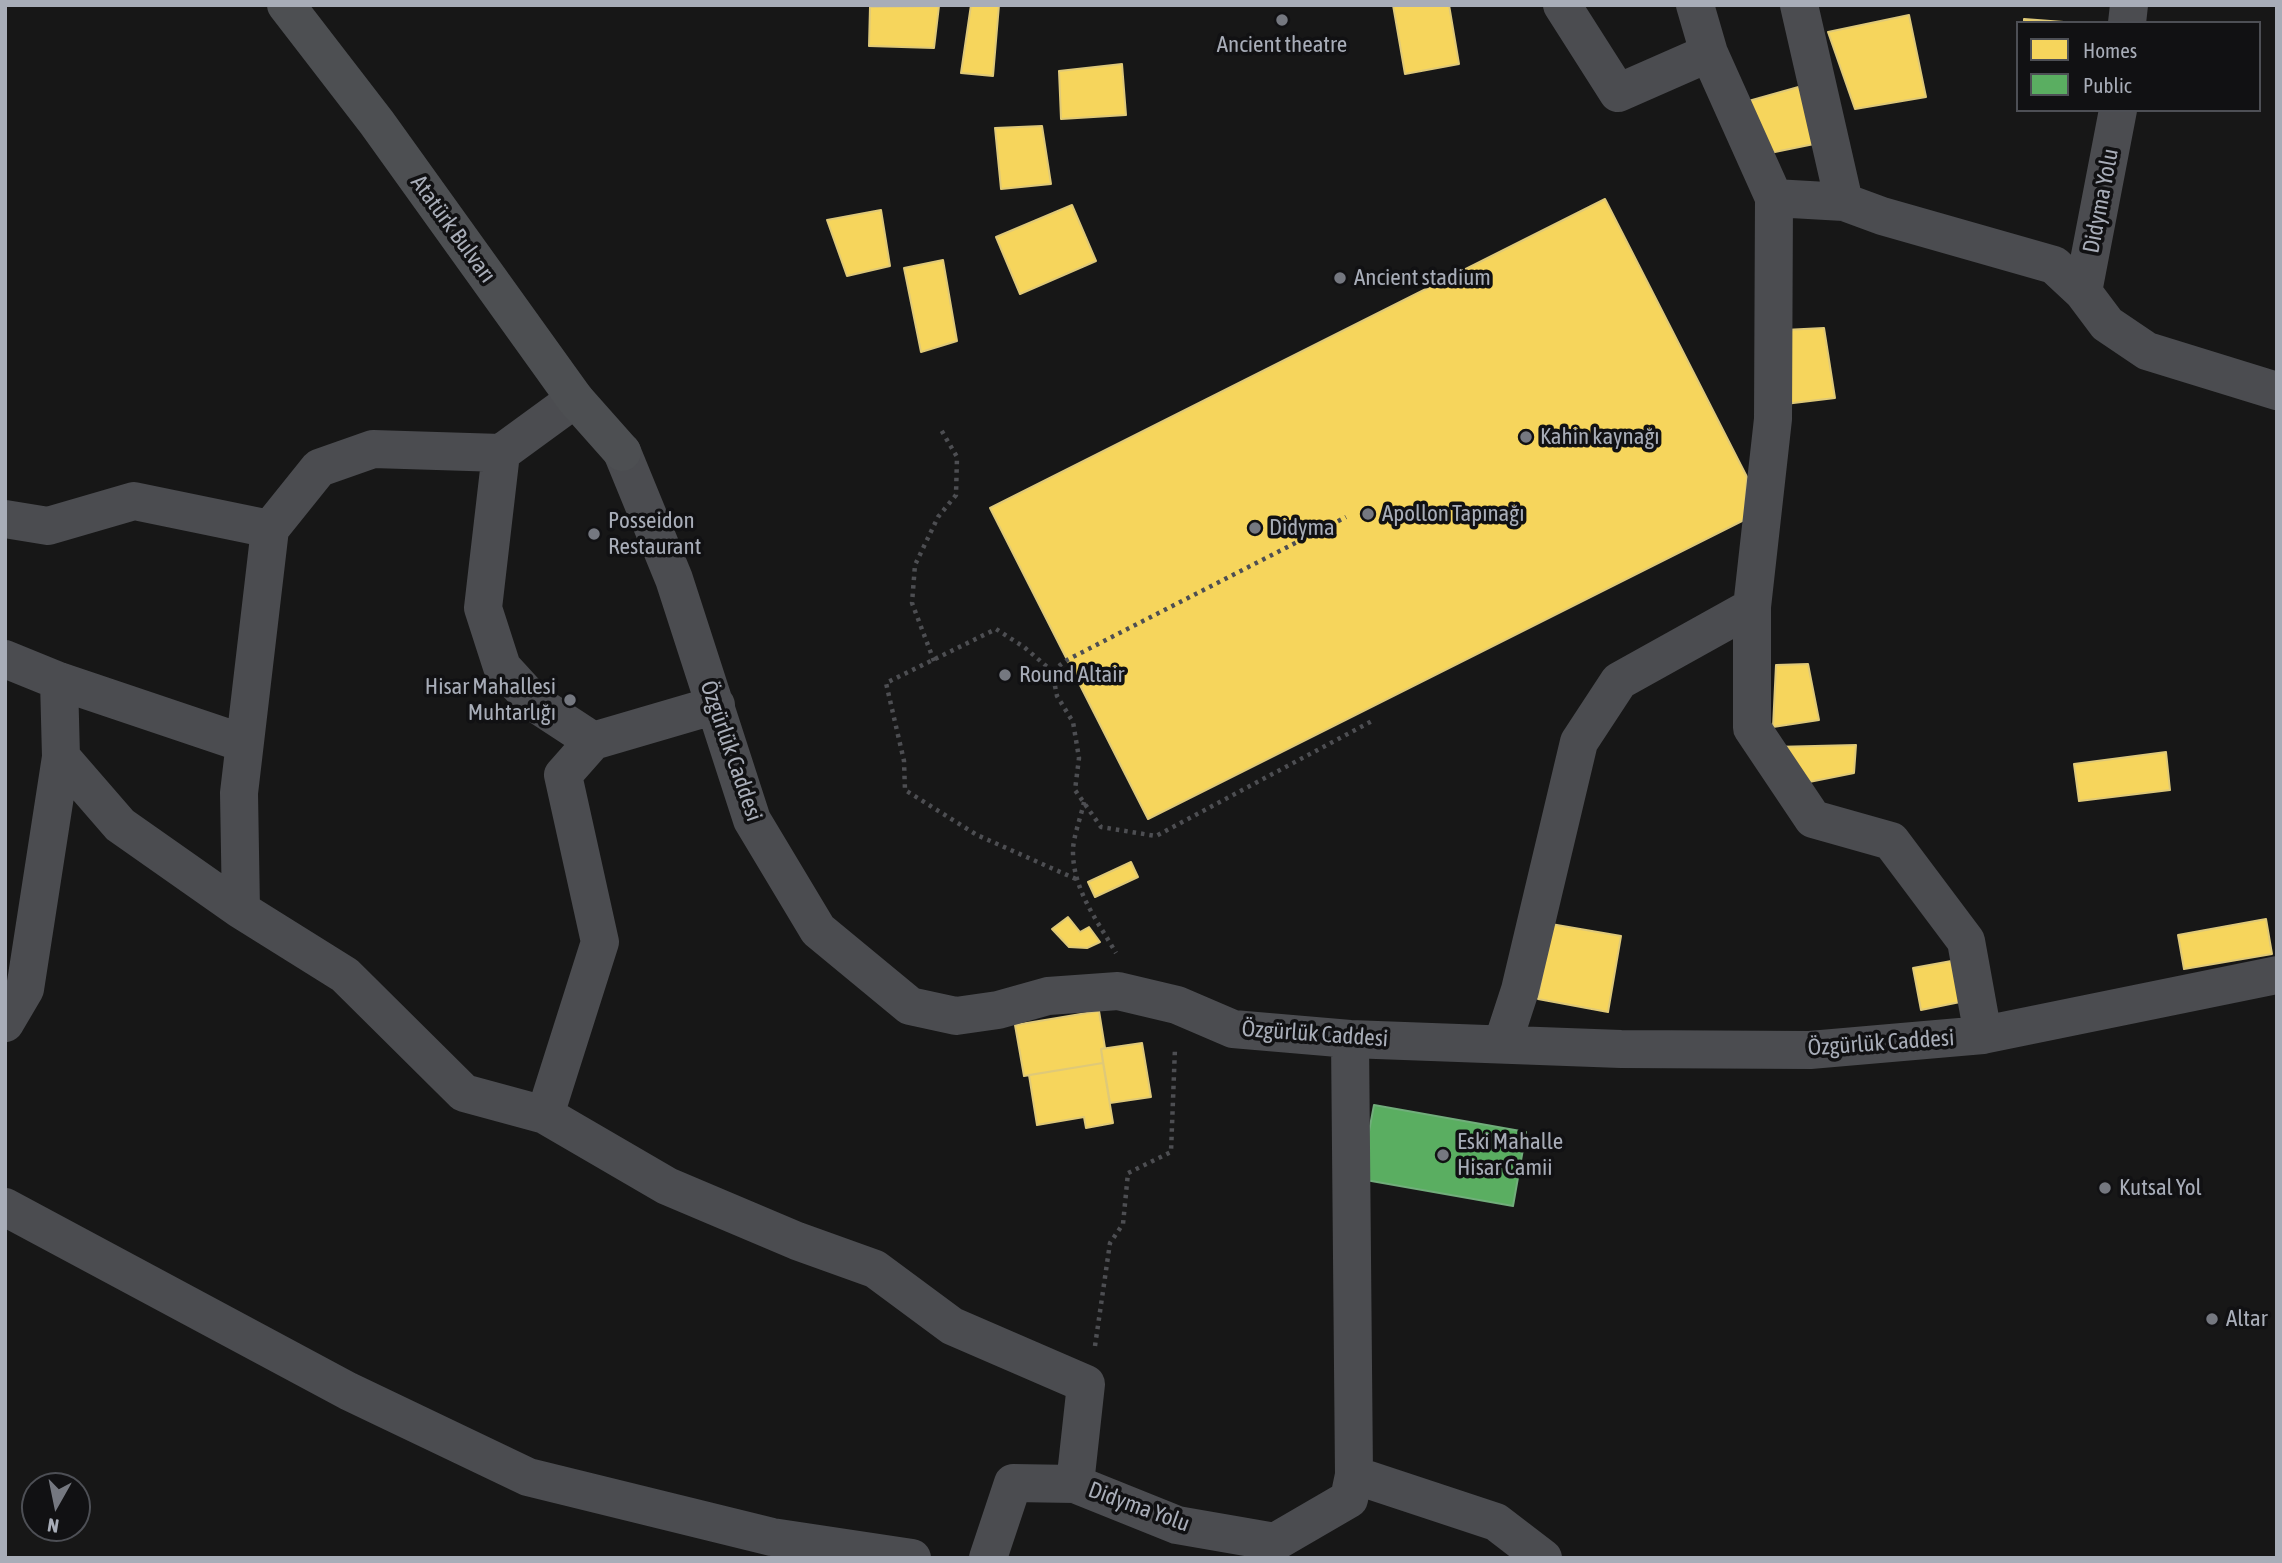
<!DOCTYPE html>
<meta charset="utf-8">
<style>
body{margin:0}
#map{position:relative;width:2282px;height:1563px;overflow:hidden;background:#171717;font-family:"Asap Condensed",sans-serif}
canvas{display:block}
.frame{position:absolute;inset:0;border:7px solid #a8adb8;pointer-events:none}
.legend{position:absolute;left:2016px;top:21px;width:245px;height:91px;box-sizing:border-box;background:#111113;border:2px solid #4d4f55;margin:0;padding:9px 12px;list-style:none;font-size:21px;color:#a8adb8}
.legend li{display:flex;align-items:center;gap:14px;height:35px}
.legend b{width:35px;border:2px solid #4d4f55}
.north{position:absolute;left:21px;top:1472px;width:70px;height:70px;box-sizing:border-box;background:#111113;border:2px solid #4d4f55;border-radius:50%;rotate:189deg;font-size:19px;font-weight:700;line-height:28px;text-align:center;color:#a8adb8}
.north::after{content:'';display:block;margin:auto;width:24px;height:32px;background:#757880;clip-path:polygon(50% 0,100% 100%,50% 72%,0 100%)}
</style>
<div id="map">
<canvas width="2282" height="1563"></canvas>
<div class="frame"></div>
<ul class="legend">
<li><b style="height:19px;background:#f6d55c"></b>Homes</li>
<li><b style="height:19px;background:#5aae61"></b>Public</li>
</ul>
<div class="north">N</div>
</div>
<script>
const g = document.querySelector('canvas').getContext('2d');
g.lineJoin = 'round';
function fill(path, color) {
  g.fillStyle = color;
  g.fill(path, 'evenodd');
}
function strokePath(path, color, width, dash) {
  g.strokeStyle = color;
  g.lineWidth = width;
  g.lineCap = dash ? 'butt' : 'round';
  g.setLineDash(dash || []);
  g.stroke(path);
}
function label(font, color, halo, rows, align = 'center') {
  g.font = font + ' "Asap Condensed",sans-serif';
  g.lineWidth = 7;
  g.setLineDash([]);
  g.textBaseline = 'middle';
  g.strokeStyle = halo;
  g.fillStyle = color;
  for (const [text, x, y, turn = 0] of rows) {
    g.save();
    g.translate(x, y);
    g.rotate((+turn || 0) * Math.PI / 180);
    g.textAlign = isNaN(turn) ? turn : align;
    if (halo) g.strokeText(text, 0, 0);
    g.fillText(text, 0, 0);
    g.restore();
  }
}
const homes = new Path2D(`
 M971,5H999L993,76L961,73Z
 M1393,5H1449L1459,64L1405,74Z
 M939,6L934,48L869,46L870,7Z
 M1909,15L1926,97L1855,109L1828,32Z
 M2024,19L2077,23H2024Z
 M1122,64L1126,115L1061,119L1059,71Z
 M1802,86L1819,143L1765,154L1745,102Z
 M1042,126L1051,184L1001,189L995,128Z
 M1605,199L1747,477L1744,520L1148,819L990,508Z
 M1072,205L1096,261L1020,294L996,237Z
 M881,210L890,266L847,276L827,220Z
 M943,260L957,341L921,352L904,268Z
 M1824,328L1835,398L1785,404L1784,330Z
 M1808,664L1819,720L1773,727L1776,665Z
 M1856,745L1854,773L1799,784L1773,747Z
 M2166,752L2170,790L2079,801L2074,764Z
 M1131,862L1138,877L1095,897L1088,882Z
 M1068,917L1080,932L1089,927L1100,942L1087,948L1069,947L1052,929Z
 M2266,919L2272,954L2184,969L2178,935Z
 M1551,924L1621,936L1608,1012L1538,999Z
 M1957,960L1965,1001L1921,1010L1913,968Z
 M1099,1011L1105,1048L1101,1049L1103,1063L1024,1076L1015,1025Z
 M1142,1043L1151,1097L1110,1103L1101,1049Z
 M1103,1063L1113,1123L1086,1128L1084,1117L1037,1125L1029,1075Z`);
const public = new Path2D(`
 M1374,1105L1526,1132L1513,1206L1360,1179Z`);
const path = new Path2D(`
 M934,661L912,603L915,565L938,517L956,495L957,457L940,428
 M1052,671L1067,660L1346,517
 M1084,802C1081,817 1074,834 1073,849C1072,889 1097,920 1116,953
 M1076,879L977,835L905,790L904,761L886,683L996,629L1024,647L1052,671L1057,696L1073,722L1079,758L1075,790L1101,827L1156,836L1372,721
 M1095,1346L1110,1243L1123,1224L1128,1173L1171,1152L1175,1048`);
const minor = new Path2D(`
 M1562,5L1618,93L1709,53
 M1695,5L1709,53L1774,198L1773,419L1752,607V728L1813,819L1891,841L1966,941L1983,1035
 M2127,23L2129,5
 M1774,198L1844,202L1799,5
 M1844,202L1882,216L2054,265L2083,292L2107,324L2147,351L2277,391
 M2083,292L2118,110
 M622,452L674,579L752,820L818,930L910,1006L956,1016L998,1010L1048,996L1118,991L1177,1005L1233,1029L1350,1039L1621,1049L1810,1050L1983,1035L2277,975
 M501,453L483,608L502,667L535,703L593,741
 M5,519L48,526L134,501L270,529
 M5,659L59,681L243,743
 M716,705L593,741L563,775L600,942L545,1115L667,1186L797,1241L875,1269L952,1326L1086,1384L1075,1484
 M61,757L120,825L241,910
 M5,1023L25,989L61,757L59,681
 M1503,1042L1520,990L1579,742L1619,681L1752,607
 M545,1115L464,1093L345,975L241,910L239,793L270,529L319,468L373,449L501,453L575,399
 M5,1207L348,1391L528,1477L772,1537L912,1558
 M1354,1475L1496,1522L1543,1558
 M988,1558L1013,1483L1075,1484L1177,1525L1275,1542L1349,1499L1354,1475L1350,1039`);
const major = new Path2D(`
 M286,5L377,123L575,399L622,452`);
const markers = [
 [1282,20,7,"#757880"],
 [1340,278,7,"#757880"],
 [1526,437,7,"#757880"],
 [1368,514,7,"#757880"],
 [1255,528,7,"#757880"],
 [594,534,7,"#757880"],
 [1005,675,7,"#757880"],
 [570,700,7,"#757880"],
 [1443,1155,7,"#757880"],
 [2105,1188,7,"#757880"],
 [2212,1319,7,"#757880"]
];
const poiNames = [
 ["Ancient theatre",1282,45,"center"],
 ["Ancient stadium",1354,278],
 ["Kahin kaynağı",1540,437],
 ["Apollon Tapınağı",1382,514],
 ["Posseidon",608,521],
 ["Restaurant",608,547],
 ["Didyma",1269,528],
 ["Round Altair",1019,675],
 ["Hisar Mahallesi",556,687,"right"],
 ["Muhtarlığı",556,713,"right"],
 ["Eski Mahalle",1457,1142],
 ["Hisar Camii",1457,1168],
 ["Kutsal Yol",2119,1188],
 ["Altar",2226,1319]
];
const streetNames = [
 ["Didyma Yolu",2101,201,-79],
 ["Atatürk Bulvarı",453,229,54],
 ["Özgürlük Caddesi",731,751,71],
 ["Özgürlük Caddesi",1315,1034,4],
 ["Özgürlük Caddesi",1881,1043,-4],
 ["Didyma Yolu",1139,1507,20]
];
fill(homes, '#f6d55c');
strokePath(homes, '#dfc978', 2);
fill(public, '#5aae61');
strokePath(public, '#71ae7b', 2);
strokePath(path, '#4d4e52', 4.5, [3.5, 5]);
strokePath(minor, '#4b4c50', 38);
strokePath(major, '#4d4f52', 38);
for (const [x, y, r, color] of markers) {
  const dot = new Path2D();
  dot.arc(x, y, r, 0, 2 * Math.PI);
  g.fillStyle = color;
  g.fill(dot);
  strokePath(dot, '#111113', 2.5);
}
label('23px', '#a8adb8', '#111113', poiNames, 'left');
label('23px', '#a8adb8', '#111113', streetNames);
</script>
